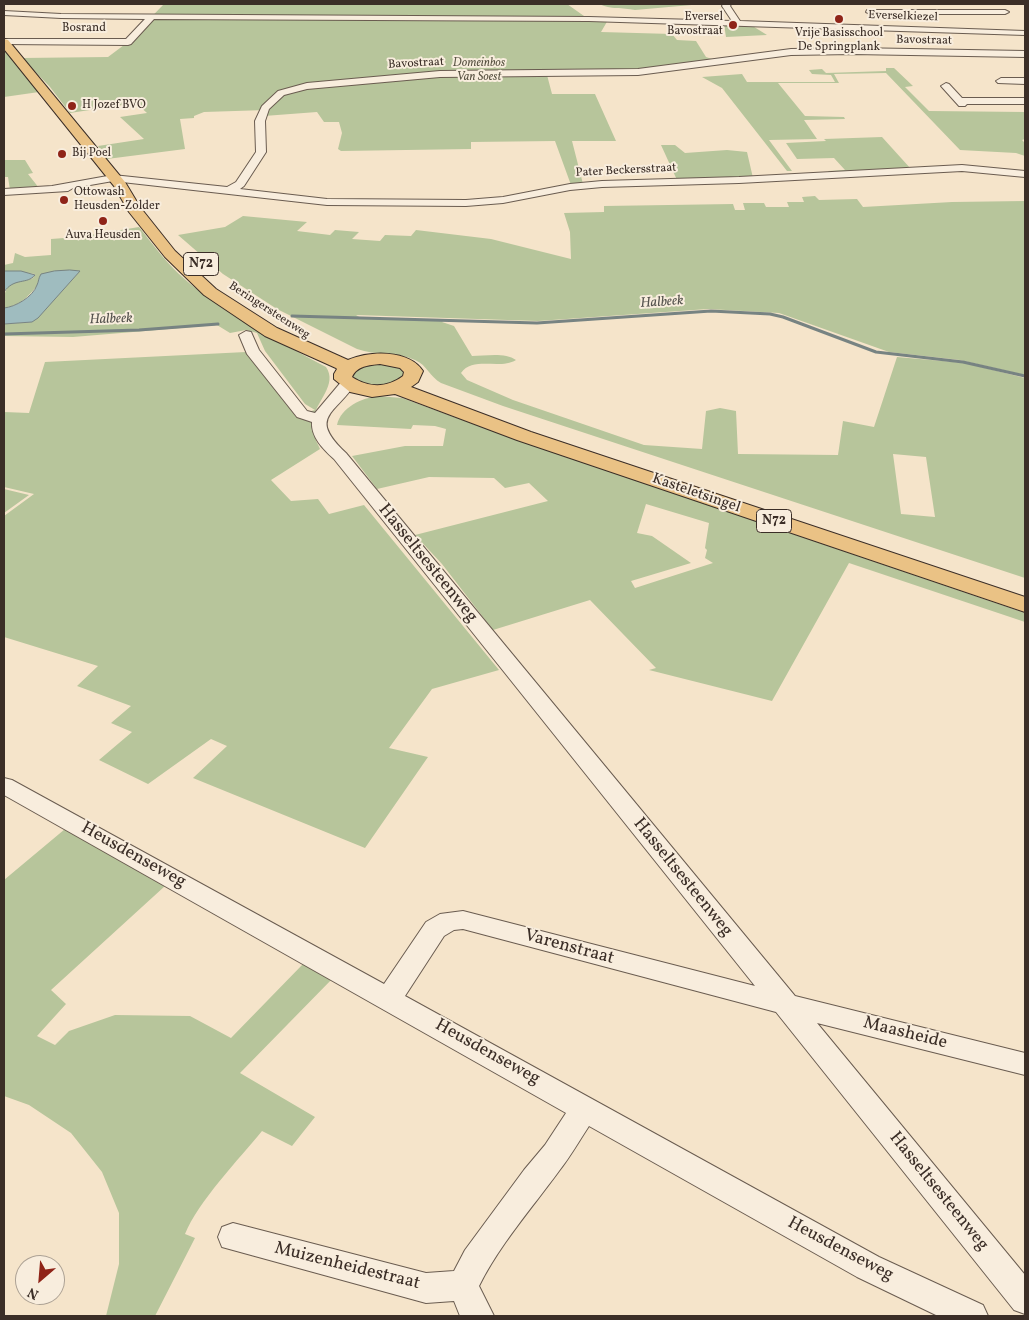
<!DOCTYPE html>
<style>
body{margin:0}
#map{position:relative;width:1029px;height:1320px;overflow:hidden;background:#f5e4ca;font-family:Vollkorn,serif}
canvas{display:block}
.frame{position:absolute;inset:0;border:5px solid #3b2e27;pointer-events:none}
.north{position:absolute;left:15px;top:1255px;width:50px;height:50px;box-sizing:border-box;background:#f8eddd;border:1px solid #aca194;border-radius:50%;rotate:207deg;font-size:14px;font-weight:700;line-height:20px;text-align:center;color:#3b2e27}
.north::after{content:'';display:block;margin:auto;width:18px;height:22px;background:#8f2418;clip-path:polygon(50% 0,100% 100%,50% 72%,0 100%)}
</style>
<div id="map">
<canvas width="1029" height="1320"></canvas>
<div class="frame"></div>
<div class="north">N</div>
</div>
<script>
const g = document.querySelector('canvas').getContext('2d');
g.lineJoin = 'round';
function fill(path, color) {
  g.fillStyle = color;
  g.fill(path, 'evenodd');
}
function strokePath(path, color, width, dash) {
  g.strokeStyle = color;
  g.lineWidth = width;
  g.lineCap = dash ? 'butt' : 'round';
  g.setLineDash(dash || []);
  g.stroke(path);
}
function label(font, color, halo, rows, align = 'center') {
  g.font = font + ' Vollkorn,serif';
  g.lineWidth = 4;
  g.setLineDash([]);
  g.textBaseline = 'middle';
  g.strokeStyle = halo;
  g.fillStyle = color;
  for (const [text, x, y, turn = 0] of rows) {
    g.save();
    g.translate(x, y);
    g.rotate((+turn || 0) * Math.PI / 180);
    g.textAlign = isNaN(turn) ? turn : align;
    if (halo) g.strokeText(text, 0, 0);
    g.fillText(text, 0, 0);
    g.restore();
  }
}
const green = new Path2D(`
 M164,4H567L584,16L585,19L608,20L601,32L672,34L677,40L696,41L706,57L718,61L662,69L547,75L552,94H595L616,141H572L583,184L571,185L555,141L471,142V149L341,151L338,149L342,133L339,122H324L317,112L264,116L266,110L204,112L194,116V118L180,119L185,149L107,159L98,146L144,139L120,117L147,113L136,103L70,113L50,87L22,58L108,57L124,45Z
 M599,4H703L635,10C622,7 611,10 599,4Z
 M724,24L751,25L767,35L726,37Z
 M4,49L39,92L4,97Z
 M886,68H894L913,86L905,87L929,111L1025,112V139L1022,140L1025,143V156L1016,153L960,150L886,73L834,74L839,83H778L805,116L844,117L845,119L804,120L817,139L769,140L792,171H787L722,88L702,77L742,74L747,82H835L831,75L812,74L809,70L822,69L826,73L886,71Z
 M882,137L911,169L831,174L828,171L845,170L834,158L797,159L786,143L826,141L824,139Z
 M661,145H675L685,153L727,150L747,152L753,178L677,180Z
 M4,160H25L33,173L28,174L39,188L10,190L8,177H4Z
 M815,196L819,200L857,199L863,207L952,202L1025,201V375L960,360L889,352L779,313L708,309L538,321L356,315L361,318L443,321L442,322L454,326L472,356C485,356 505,352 516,360C500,370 473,356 461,373L467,380L513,400L644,445L702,449L706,411L720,408L736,411L738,454L838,455L843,421L874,427L897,357L965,363L1025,378V578L503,406L441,383C430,377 427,365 415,360C396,351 376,356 357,349L277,309L223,274L178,235L225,227L243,216L307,222L297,231L330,235L335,230L359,232L352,239L380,241L385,235L411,236L416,230L491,239L571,259L570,232L564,213L604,212V206L733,204L735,210H745L743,203H764L766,207H789L787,202H804L802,197ZM893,454L926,457L935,517L901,514Z
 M139,227C152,243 164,260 179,274C225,316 273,338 326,367C338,384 316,402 313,419C310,429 316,440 320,449L271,480L291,501L318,499L329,514L364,505L499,670L432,689L389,748L428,757L365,848L193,778L227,746L211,739L148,784L99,760L132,732L111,723L131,706L77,686L98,666L4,637V516L34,494L4,487V412L29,413L45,362L246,352L303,413L315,410L305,404L265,351L257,333L246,330L230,333L217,325L73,337L4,336V324L32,322L79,272L38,280L39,283C30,296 19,306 4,308C4,295 4,282 21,280C25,280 28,280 33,278L35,274L4,271V265L13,263L15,253L25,257L51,255V239L78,237Z
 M373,364H391L404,370L406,375C390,389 373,386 354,380L353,377L355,371L362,367Z
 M378,396L402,398L517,440L1025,613V622L849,563L772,701L649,670L656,668L590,600L493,630L442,564L415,535L548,501L529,483L505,488L494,478L429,477L377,489L352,456L405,446H443L446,429L435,426L413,425L411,429L337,425C341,407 362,398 378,396ZM646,504L709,523L705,548L707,550L705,558L713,563L635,588L631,581L691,563L652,536L637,533Z
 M4,489L29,495L4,513Z
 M65,829L165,886L51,990L66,1004L37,1036L55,1045L69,1031L115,1015L190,1016L231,1038L303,964L334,977L240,1073L315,1117L292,1146L262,1131C239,1159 198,1202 185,1234L195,1238L155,1316H106L119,1264V1213L102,1172L71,1133L29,1105L4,1096V880Z`);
const water = new Path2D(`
 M70,270L80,271L38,318L32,322L4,324V308C15,307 33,297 37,285C39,281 38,279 41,274L54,271Z
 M4,271H21L35,275C27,285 14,277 4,292Z`);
const stream = new Path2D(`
 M292,316L537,323L711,311L770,314L783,317L876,352L963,362L1025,376
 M4,334L139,330L218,324`);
const minor = new Path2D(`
 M723,4H731L730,6L740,21L1025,31V35L589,21L154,19L131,44L128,45L4,44V39H126L145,19L61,18L4,15V11L61,14L589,17L732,21L722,6Z
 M867,10H1005L1009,12L1005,14H870L866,12Z
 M853,48L1025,51V57L853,54L791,55L638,75L440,77L307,89L284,95L269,109L265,121L266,152L244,186L240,189L327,199L466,200L503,197L570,184L602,181L739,177L962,165L1025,171V177L962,171L739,183L602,187L570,190L503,203L466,206L327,205L113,181L73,188L68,191L4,195V189L52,186L113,175L227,187L236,182L256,152L255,121L262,106L278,91L307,83L440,71L638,69L791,49Z
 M1001,78H1025V84L998,83L996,81Z
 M946,83L949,84L962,98H1025V104H967L965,106H959L941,86Z
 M246,331L251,332L259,350L307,411L315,413L342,381H352L354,384L353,387C333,415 309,418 346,453L795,996L1025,1053V1075L817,1023L1025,1275V1314L1014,1310L776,1012L463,929L454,930L444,936L405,996L879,1257L983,1305L988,1316H938L857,1277L589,1126C579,1141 570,1157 559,1171C532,1208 500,1244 479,1286L494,1316H460L454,1301L426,1303L222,1247L218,1237L222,1227L233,1223L426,1273L454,1271L465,1250L524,1170L545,1145L566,1113L4,795V778L12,780L384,984L426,922L440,914L463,911L755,986L334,459C323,449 311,437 312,422L297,417L247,354L239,335Z`);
const major = new Path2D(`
 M4,39L8,40L125,182L140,207L175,251L216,289L277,328L348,360C370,351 408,349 423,371L418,382L411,387L531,432L1025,597V612L517,440L395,394L372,397L350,392L334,379V374L337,369L336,368L265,336L204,295L165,257L129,212L114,186L4,49ZM380,364L400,368L404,372L403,376C387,388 369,388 352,377C357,366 369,365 380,364Z`);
const markers = [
 [839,19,5,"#8f2418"],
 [733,25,5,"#8f2418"],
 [72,106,5,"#8f2418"],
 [62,154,5,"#8f2418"],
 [64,200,5,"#8f2418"],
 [103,221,5,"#8f2418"]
];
const farStreetnames = [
 ["Everselkiezel",903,17,2],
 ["Bosrand",84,29],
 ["Bavostraat",924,41,1],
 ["Bavostraat",416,64,-3],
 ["Pater Beckersstraat",626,171,-3],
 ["Beringersteenweg",269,311,33]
];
const farPoinames = [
 ["Eversel",723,18,"right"],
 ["Bavostraat",723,32,"right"],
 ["Vrije Basisschool",839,34,"center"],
 ["De Springplank",839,48,"center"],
 ["H Jozef BVO",82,106],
 ["Bij Poel",72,154],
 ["Ottowash",74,193],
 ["Heusden-Zolder",74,207],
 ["Auva Heusden",103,236,"center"]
];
const farParknames = [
 ["Domeinbos",479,64],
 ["Van Soest",479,78]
];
const shields = [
 [201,264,35],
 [774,521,35]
];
const shieldNames = [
 ["N72",201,264],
 ["N72",774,521]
];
const farWaternames = [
 ["Halbeek",662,303,-4],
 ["Halbeek",111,320,-2]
];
const streetNames = [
 ["Kasteletsingel",696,494,19]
];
const nearStreetnames = [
 ["Hasseltsesteenweg",427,564,51],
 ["Heusdenseweg",133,856,29],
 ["Hasseltsesteenweg",682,878,51],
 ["Varenstraat",569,948,15],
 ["Maasheide",905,1034,14],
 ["Heusdenseweg",487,1053,29],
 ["Hasseltsesteenweg",938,1192,51],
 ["Heusdenseweg",840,1250,28],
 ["Muizenheidestraat",347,1267,14]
];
fill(green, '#b7c59b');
fill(water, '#9fbcbf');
strokePath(water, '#778382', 1);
strokePath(stream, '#778382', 3);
strokePath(minor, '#6a5c50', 2);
strokePath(major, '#3b2e27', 2);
fill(minor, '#f8eddd');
fill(major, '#eac285');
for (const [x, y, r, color] of markers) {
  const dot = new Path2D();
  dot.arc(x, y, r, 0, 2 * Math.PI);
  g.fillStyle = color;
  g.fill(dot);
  strokePath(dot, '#f8eddd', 2);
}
label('12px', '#3b2e27', '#f8eddd', farStreetnames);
label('12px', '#3b2e27', '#f8eddd', farPoinames, 'left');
label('italic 12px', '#5a5444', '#f8eddd', farParknames);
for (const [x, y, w] of shields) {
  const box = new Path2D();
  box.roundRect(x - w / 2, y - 11.5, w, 23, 4);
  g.fillStyle = '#f8eddd';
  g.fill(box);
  strokePath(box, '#3b2e27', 1);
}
label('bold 14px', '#3b2e27', null, shieldNames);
label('italic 14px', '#54524d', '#f8eddd', farWaternames);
label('15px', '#3b2e27', '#f8eddd', streetNames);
label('18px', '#3b2e27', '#f8eddd', nearStreetnames);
</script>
